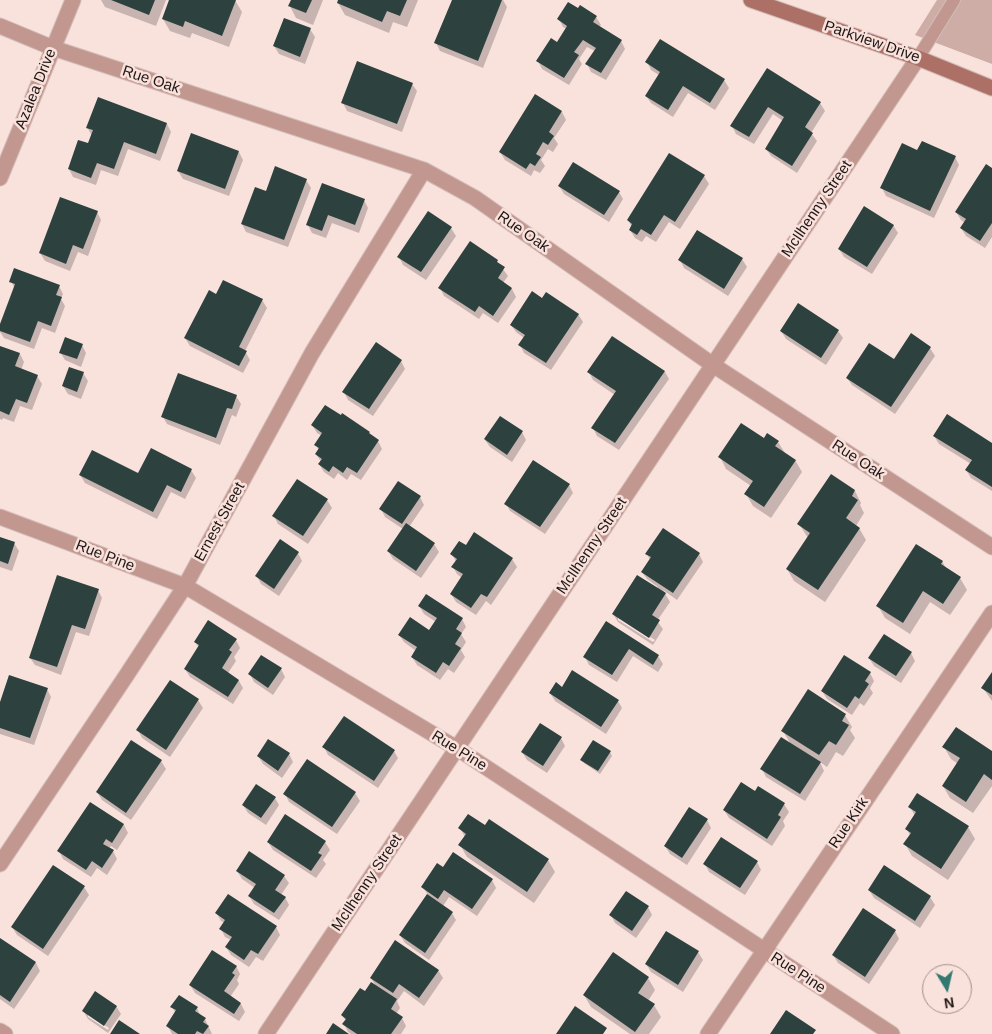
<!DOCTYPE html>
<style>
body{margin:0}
#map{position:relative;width:992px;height:1034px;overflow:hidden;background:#f9e1dc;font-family:Arial,sans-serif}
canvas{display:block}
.north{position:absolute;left:922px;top:964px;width:50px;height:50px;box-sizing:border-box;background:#f9e1dc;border:1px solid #a2908c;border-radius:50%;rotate:171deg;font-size:14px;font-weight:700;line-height:20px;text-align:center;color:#1f1715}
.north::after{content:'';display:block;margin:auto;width:18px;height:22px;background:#32796f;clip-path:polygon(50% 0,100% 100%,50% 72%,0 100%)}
</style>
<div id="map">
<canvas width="992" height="1034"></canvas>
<div class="north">N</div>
</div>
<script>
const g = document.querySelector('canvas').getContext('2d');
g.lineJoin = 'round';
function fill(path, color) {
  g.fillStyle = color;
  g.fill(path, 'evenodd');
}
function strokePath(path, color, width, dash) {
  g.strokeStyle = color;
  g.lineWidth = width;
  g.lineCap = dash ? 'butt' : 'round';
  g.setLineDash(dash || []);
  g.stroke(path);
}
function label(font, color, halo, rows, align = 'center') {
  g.font = font + ' Arial,sans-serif';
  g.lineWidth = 5;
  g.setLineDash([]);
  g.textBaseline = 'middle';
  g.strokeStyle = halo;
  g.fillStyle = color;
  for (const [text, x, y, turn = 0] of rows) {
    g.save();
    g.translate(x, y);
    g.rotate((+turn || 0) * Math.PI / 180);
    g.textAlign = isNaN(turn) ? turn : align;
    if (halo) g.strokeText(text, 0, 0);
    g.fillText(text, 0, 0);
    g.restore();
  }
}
const green = new Path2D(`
 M937,0H992V64L915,35Z`);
const shadow = new Path2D(`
 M101,0H166L156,26L105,7Z
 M171,0H235L242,12L229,47L192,33L190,38L170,31L163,19Z
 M292,0H323L313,25L296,18L290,6Z
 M339,0H418L407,27L393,22L389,33L345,15L338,3Z
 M453,0H503L507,7L483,68L440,51L436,43Z
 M579,10L596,17L601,25L599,27L621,41L625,49L606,80L591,72L587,64L595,51L587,47L579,59L582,64L569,85L542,69L538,61L558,43L567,29L563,27L559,19Z
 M284,19L310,29L315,37L305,64L279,54L274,46Z
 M647,62L724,80L729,88L715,110L688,93L673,117L651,103L646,96L659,75L651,70Z
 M767,70L820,103L825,111L811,133L817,141L797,173L771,156L766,149L783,121L773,114L754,144L736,134L732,126Z
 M412,84L417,91L402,132L347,111L343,103Z
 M98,99L167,124L171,132L160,161L128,149L118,176L101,170L96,185L73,177L69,169L89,145L92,136L87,127Z
 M562,112L566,120L554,138L558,144L553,152L548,149L541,160L545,166L540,173L534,170L531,176L505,160L500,152Z
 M192,135L239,152L243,160L229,196L183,179L178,171Z
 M918,152L955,157L959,165L934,218L886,196L882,188Z
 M992,170V237L985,248L966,236L961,228L965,223L961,220L956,212Z
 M704,176L709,184L680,229L669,222L656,242L646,236L642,242L635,238L630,230L632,227L628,220Z
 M306,180L311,188L288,247L246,232L242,224L267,193Z
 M323,185L364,200L368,208L359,233L332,223L326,238L312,233L308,225Z
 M559,186L619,192L623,199L609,222L564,194Z
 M97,212L101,220L88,256L78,252L70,271L45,261L40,253Z
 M893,225L898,233L872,274L844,257L839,249Z
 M451,228L456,236L426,280L403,265L399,257Z
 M742,259L747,267L728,296L684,268L680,260Z
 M497,261L508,276L503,283L512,289L516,297L498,323L483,313L479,319L444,296L440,288Z
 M11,281L59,286L63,294L61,299L65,306L55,333L42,328L34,349L4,338L0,332V328L15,289Z
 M216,296L262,300L267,308L245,351L250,360L243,373L190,346L185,338Z
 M542,299L578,314L583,322L551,370L524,353L520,345L524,338L516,332L511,325Z
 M781,331H838L843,338L826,365L786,339Z
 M82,345L86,353L81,367L65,360L60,352Z
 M0,347L20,354L24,362L21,370L37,376L42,384L32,410L20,406L14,422L3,418L2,420L0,419Z
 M930,348L935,356L895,414L852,385L847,378Z
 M401,361L405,369L373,416L348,400L344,392Z
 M589,372H665L669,379L619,450L597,436L593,428L615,395L593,380Z
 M83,373L88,381L81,399L68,394L63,386Z
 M236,396L241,404L236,417L232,415L220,445L167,424L163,417Z
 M312,425L369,433L372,437L378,441L382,449L361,480L351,474L347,480L338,473L334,479L324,472L319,464L321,462L316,454L319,451L316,445L322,436L317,433Z
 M522,432L526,440L512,462L490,447L485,440Z
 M934,436L992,445V491L971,478L966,470L971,464L939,444Z
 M764,440L778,442L785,453L795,460L802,472L771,518L753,506L746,494L751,486L726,469L720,457Z
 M191,470L196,478L185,499L171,492L157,519L85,483L80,475L139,474Z
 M832,476L855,491L861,503L860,505L864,513L856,526L859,528L866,540L825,602L794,581L787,569L808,538L799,524Z
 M298,480L327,500L332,508L308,544L278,524L274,516Z
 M569,485L573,493L545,534L510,511L506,504Z
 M420,497L424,505L409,527L434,544L439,552L421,578L393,559L388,551L403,529L385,517L381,509Z
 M0,539L14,543L19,551L12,571L0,567Z
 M466,547L512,559L517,567L491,605L486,601L476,615L456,602L451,594L462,578L457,574L453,567L456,562L452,554Z
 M298,553L302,561L279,596L261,584L257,576Z
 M647,554H699L703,562L677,600L663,590L670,602L657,621L663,629L653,645L618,622L613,614L658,587L647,579L642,572L650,560ZM618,617L655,640L653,642L618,620Z
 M942,561L947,570L960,578L967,590L950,615L930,602L910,634L885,618L878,606Z
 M98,590L102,598L89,636L76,632L61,675L35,665L30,658Z
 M419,606L462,619L466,627L461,634L466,642L461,650L465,657L454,673L448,669L440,680L417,665L412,657L416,651L404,642L399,635L430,631L436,622L424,614Z
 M607,623L658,656L663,664L658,672L633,656L617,682L589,665L585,657Z
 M236,640L240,648L234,657L236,661L228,673L239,681L243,688L233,704L190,677L185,669L199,648L195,642Z
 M911,653L915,661L901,683L874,666L869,658Z
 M281,669L285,677L273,695L254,682L250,674Z
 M870,673L874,681L870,688L873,693L864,706L860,703L852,715L827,699L822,691Z
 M992,674V701L983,688Z
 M171,682L198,700L203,708L170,757L142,738L138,730Z
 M562,688L618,701L622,708L606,734L555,701L550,693Z
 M47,689L51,697L34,745L0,734V705Z
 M845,715L852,727L850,730L855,738L843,756L836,752L827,767L820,762L824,771L805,801L766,777L762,769L790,743L783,731Z
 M561,738L565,746L547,773L527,760L522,752Z
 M324,747L394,751L398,758L378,788L328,755Z
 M944,747L992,752V786L973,813L950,798L943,786L958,764L951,759Z
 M610,752L612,756L600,774L584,763L582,760Z
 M289,754L293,762L282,778L263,764L258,756Z
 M161,761L166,769L131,820L102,800L97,792Z
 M355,793L360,801L337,834L289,802L285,794Z
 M275,798L279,805L266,825L248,813L243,805Z
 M91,803L124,825L128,833L117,850L111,846L109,849L113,851L117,859L107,875L97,868L91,877L63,859L59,851Z
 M784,804L789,812L783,821L785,826L772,846L729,818L724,810Z
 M910,807L968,827L975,839L948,880L912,856L905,844L910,836L907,829L915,816Z
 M286,816L325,842L330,850L323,860L326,864L316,878L273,850L268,842Z
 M707,820L711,828L687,865L670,854L665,846Z
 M490,821L548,860L555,872L534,903L467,857L460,845L465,837L460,828L485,827Z
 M757,862L761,870L745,895L709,872L705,864Z
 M53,866L84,887L89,895L48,956L17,935L12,927Z
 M443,869L492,880L496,888L477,916L449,897L443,906L452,913L456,920L429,960L405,943L400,935L428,895L423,887Z
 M237,871L284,876L289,883L281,895L285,897L289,905L279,920L254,904L249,896L255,888L242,879Z
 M869,890L930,897L935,905L920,928L874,898Z
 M648,907L652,915L636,938L615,923L611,915Z
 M217,914L276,927L280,935L263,961L256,957L249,967L231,955L226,947L231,940L225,937L221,929L225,923L221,921Z
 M895,931L899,939L869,984L838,963L833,955Z
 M666,932L698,952L703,960L683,992L651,972L646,964Z
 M0,941L36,963L40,971L14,1009L0,999Z
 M614,953L648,978L655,990L648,1001L654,1005L661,1017L649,1034H630L591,1007L584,995Z
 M236,966L240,974L237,980L239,984L230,997L241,1004L245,1012L239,1021L195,993L190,985Z
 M438,970L443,978L424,1006L404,991L397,1001L400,1008L396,1014L402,1018L406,1026L401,1034H351L348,1032L344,1024L346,1021L342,1015L365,993L376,987L371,978Z
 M116,1006L121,1014L108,1033L88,1019L84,1012ZM88,1014L109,1028L108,1030L88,1017Z
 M172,1007L197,1008L201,1017L205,1019L212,1034H172L168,1026L176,1014Z`);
const building = new Path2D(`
 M111,0H155L149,15Z
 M169,0H236L222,36L185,21L183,27L162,19Z
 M291,0H312L306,13L288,6Z
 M338,0H407L400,16L387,11L382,22L337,3Z
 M452,0H502L478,61L434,43Z
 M568,2L578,8L580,5L597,16L593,22L622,40L601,73L585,64L596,48L583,40L574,52L579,55L564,78L536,61L551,38L557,42L567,26L557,19Z
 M284,18L311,28L300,57L273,46Z
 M660,39L725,79L710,103L683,86L668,110L645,96L660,72L645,62Z
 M357,61L413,83L397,124L341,103Z
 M767,68L821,102L805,127L813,133L792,166L765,149L784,117L768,107L749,137L730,126Z
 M535,94L562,111L549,132L554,136L548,145L543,142L536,154L541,157L535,166L530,163L526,169L499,152Z
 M98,97L167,123L156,154L124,142L114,169L97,163L91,178L68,169L78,140L88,143L93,130L86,128Z
 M191,133L239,151L225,189L177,171Z
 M922,141L956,156L930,211L880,188L902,143L917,150Z
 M669,153L705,175L675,222L664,215L651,235L641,229L637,235L629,230L632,224L627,220Z
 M573,162L620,191L604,215L558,186Z
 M986,164L992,168V223L980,241L960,228L966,219L955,212Z
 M275,166L307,179L284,240L241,224L255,187L266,191Z
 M322,183L365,199L355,225L328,215L322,231L306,225Z
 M60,197L98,211L83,249L73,245L66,264L39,253Z
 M864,206L894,225L867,267L838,249Z
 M428,211L452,227L421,272L397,257Z
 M697,230L743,258L724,289L678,260Z
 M470,241L498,260L497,262L505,267L498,278L512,288L493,316L479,306L475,312L438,288Z
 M14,268L60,285L56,295L62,297L51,326L38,321L30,342L0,331V324L15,284L9,282Z
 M223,280L263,299L239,347L247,351L239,366L184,338L209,290L216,294Z
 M532,291L542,298L546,292L579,314L546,363L518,345L525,335L510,325Z
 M798,303L839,330L821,358L780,331Z
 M911,333L931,347L891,407L846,378L869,343L894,359Z
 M612,336L665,371L615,443L591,428L616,391L587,372Z
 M65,337L83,344L77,359L59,353Z
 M376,342L402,360L369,409L342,392Z
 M0,346L20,353L15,366L38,375L27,403L16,399L9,415L0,411Z
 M69,367L84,372L77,392L62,386Z
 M178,373L237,395L232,409L227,408L216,438L161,417Z
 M325,405L341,415L342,413L370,432L369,433L379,440L357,473L347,467L343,473L333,466L329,472L318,464L322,459L315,454L319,448L314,445L322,433L311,425Z
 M947,414L992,443V487L965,470L972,460L933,436Z
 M500,416L523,431L507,455L484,439Z
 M741,423L764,438L767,433L779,441L775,446L796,460L764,507L744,494L753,481L718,457Z
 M151,448L192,469L181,492L167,485L153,512L79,475L92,450L138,473Z
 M533,460L570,484L540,527L504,504Z
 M831,474L855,490L852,496L858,500L846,518L860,528L818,590L786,569L810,533L797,524Z
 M297,479L328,499L303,536L272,516Z
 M398,481L421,496L402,524L379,509Z
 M406,523L435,543L416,571L387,551Z
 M663,528L700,553L673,593L641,572L651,557L645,554Z
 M474,532L513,558L487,597L481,594L471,608L450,594L463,574L451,567L457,559L450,554L459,541L466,545Z
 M0,537L15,542L8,564L0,561Z
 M280,539L299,552L274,589L255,576Z
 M916,544L943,561L941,564L961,577L943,604L923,591L903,623L876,606Z
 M57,575L99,589L85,629L72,625L57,667L29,658Z
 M637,575L666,593L652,615L660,620L649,638L612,614Z
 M426,594L463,618L456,629L462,633L455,644L461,648L449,666L443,662L436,673L411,657L417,647L398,635L410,617L429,630L437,618L418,606Z
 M208,620L237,639L229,650L232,652L222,668L239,680L228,697L184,669L199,645L194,642Z
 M606,621L659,655L653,665L629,649L612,675L583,657Z
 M884,634L912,652L896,676L868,658Z
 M261,655L282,668L268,688L248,674Z
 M844,655L871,672L865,681L869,684L859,699L855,696L847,708L821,691Z
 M572,670L619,700L601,727L549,693L556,682L562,687Z
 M992,672V695L981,688Z
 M9,675L48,688L30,738L0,728V702Z
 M170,680L199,699L166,750L136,730Z
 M808,689L846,714L842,721L849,725L836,745L829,741L819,755L781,731Z
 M344,716L395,750L374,781L322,747Z
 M540,723L562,737L543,766L521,752Z
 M956,727L992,751V780L984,774L966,802L942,786L960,758L942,747Z
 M781,737L821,762L800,794L760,769Z
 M268,739L290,753L278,771L257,756Z
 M131,740L162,760L126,813L96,792Z
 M593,740L611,751L598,771L580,760Z
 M307,759L356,792L332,827L283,794Z
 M741,782L755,791L758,786L785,803L778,815L781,817L767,839L723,810Z
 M256,784L276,797L261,818L242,805Z
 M917,793L969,826L941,869L903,844L911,833L905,829L916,812L908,807Z
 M90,802L124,824L112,843L106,839L103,844L114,850L102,868L92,861L86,870L57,851Z
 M689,807L708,819L682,858L664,846Z
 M285,814L326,841L318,853L322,855L311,871L267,842Z
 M468,814L485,825L489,819L549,859L527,892L458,845L466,834L458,828Z
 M721,837L758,861L740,888L703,864Z
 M249,851L285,875L275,890L286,897L274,913L248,896L256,884L236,871Z
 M453,852L493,879L472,909L444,890L438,899L421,887L437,863L443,867Z
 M53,865L85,886L43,949L11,927Z
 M884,865L931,896L915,921L868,890Z
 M626,891L649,906L632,931L609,915Z
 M228,894L277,926L258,954L251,950L244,960L225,947L232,937L219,929L225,920L215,913Z
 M427,894L453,912L425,953L399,935Z
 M863,908L896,930L865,977L832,955Z
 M666,931L699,951L678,985L645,964Z
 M0,938L36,962L10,1002L0,995Z
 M395,940L439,970L419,998L399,984L393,993L370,978Z
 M212,950L237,966L232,973L235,975L224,991L241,1003L234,1014L189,985Z
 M613,952L649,977L638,993L655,1004L635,1032L583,995Z
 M371,982L397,999L391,1009L403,1017L391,1034H357L342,1024L346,1019L341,1015L360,988L365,991Z
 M95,991L117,1006L104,1026L82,1011Z
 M179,995L198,1007L195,1011L206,1018L203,1022L209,1026L203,1034L197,1031L195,1034H178L166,1026L176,1010L170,1007Z
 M575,1006L607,1028L603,1034H556Z
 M786,1010L816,1030L813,1034H770Z
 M119,1020L140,1034H110Z
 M333,1023L349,1034H326Z`);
const lane = new Path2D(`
 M918,58L954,0`);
const street = new Path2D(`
 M0,26L53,48L424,170L475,198L713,365L992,547
 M0,178L73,0
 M0,517L185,586L458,749L892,1034
 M0,864L126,676L185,586L312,353L424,170
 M0,1031L5,1034
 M266,1034L918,58
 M708,1034L992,613`);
const secondary = new Path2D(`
 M751,0L918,58L992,88`);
const streetNames = [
 ["Parkview Drive",872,42,19],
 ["Rue Oak",151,80,18],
 ["Azalea Drive",36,89,-68],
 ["McIlhenny Street",817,209,-56],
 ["Rue Oak",523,232,35],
 ["Rue Oak",858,460,33],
 ["Ernest Street",220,522,-61],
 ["McIlhenny Street",592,546,-56],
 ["Rue Pine",105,556,21],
 ["Rue Pine",459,751,32],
 ["Rue Kirk",849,823,-56],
 ["McIlhenny Street",367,883,-56],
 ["Rue Pine",798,973,33]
];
fill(green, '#ceada7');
fill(shadow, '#0003');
fill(building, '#2d423f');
strokePath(lane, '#d2bdb8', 14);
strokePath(street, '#d2bdb8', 17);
strokePath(secondary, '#d2bdb8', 17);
strokePath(lane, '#c29790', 12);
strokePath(street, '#c29790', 15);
strokePath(secondary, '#ac7066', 15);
label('15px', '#1f1715', '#f9e1dc', streetNames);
</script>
